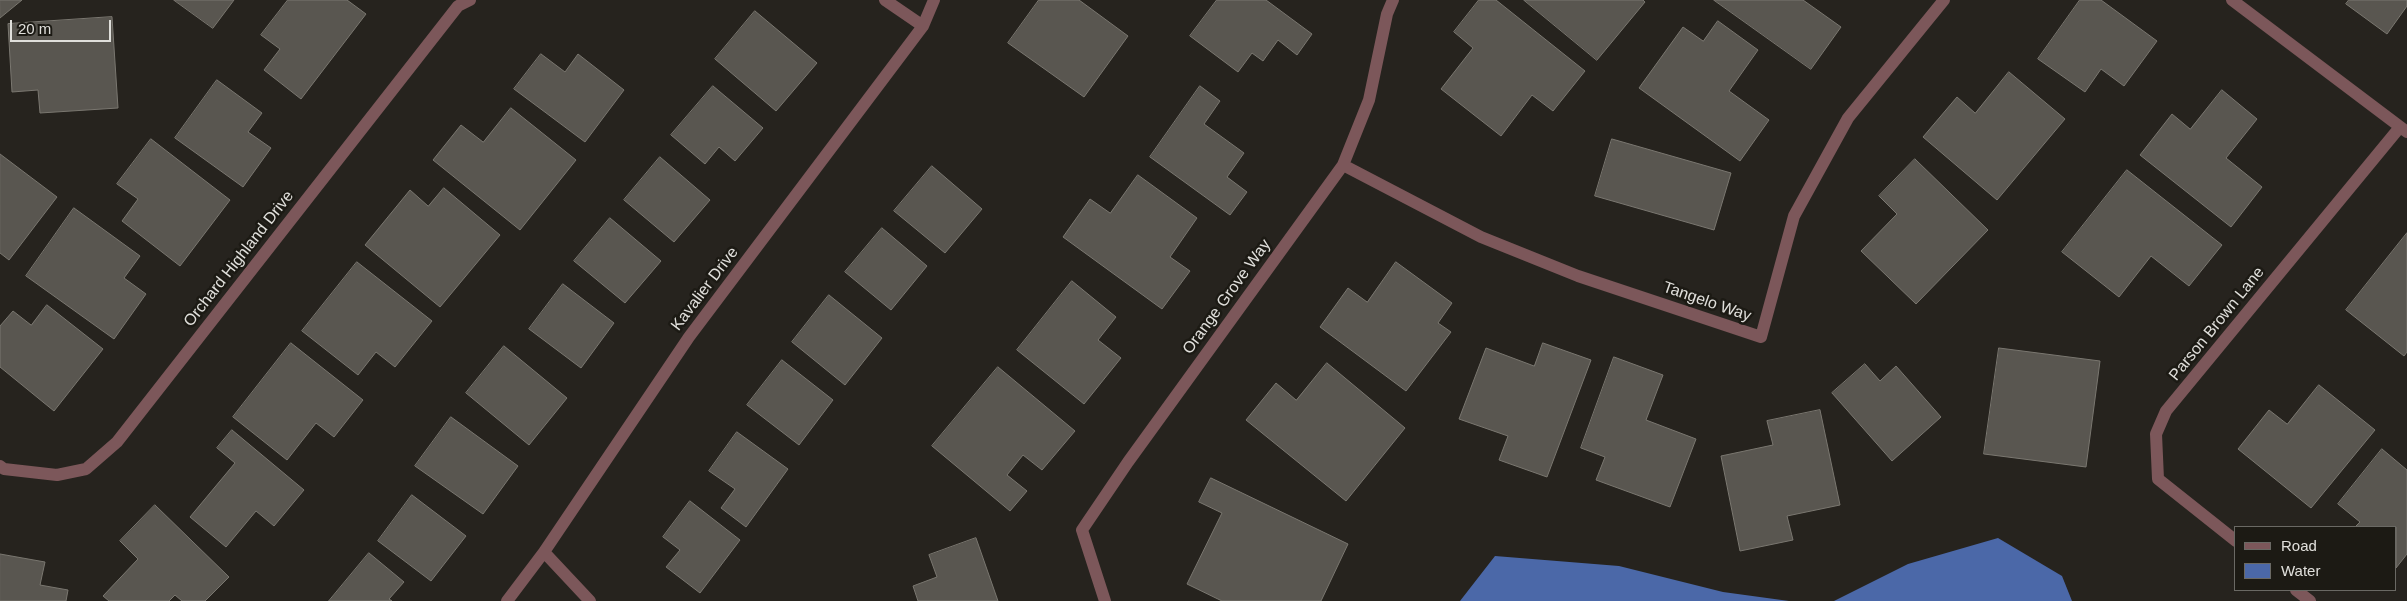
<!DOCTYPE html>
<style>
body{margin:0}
#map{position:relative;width:2407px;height:601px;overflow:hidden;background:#26231e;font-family:Helvetica,sans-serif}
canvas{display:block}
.legend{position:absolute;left:2234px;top:526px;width:162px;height:65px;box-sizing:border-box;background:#1c1a14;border:1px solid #6a6964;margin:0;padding:6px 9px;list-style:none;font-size:15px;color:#e0dfdb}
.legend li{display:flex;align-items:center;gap:10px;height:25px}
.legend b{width:25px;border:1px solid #6a6964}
.scale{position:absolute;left:10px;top:20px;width:101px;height:22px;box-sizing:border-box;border:2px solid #e0dfdb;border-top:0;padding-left:6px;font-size:15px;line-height:18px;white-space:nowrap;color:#e0dfdb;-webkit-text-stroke:4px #1c1a14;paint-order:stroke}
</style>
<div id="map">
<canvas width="2407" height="601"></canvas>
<ul class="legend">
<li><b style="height:6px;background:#7c575a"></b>Road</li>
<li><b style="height:14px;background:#4b68a8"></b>Water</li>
</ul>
<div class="scale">20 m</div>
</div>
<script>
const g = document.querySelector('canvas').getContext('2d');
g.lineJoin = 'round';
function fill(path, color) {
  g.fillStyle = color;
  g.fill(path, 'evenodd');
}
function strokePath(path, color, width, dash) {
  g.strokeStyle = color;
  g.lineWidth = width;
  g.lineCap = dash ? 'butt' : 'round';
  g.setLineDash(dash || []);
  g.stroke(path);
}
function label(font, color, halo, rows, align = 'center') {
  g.font = font + ' Helvetica,sans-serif';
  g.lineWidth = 5;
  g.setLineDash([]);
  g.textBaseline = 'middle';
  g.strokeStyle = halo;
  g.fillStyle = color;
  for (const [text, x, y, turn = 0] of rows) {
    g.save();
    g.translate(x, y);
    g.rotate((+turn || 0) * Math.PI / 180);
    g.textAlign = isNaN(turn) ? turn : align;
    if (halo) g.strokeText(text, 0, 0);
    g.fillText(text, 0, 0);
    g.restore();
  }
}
const water = new Path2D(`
 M1998,538L2062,576L2072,601H1834L1908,564Z
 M1495,556L1619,566L1723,592L1789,601H1460Z`);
const building = new Path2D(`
 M0,0H22L0,18Z
 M174,0H234L213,28Z
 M288,0H347L366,14L301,99L264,70L280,49L261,35Z
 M1039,0H1079L1128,36L1084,97L1008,43Z
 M1217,0H1266L1312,34L1297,55L1278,40L1263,61L1252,53L1238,72L1190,36Z
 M1479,0H1496L1585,71L1553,111L1532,95L1501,136L1441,89L1473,48L1454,32Z
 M1524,0H1643L1645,2L1597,60Z
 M1714,0H1803L1841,27L1811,69Z
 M2080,0H2101L2157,41L2124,86L2101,69L2085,92L2038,59Z
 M2349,0H2407V6L2387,34L2346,4Z
 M755,11L817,63L776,111L715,59Z
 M112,17L118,108L40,113L38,90L12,92L8,24Z
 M1718,21L1758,50L1729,91L1769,120L1740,161L1639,88L1683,27L1703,41Z
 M541,54L565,72L578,54L624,90L585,142L514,89Z
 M2009,72L2065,119L1997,200L1923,137L1957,97L1975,113Z
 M217,80L262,113L248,132L271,148L243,187L175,138Z
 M713,86L763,128L735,161L719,147L705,164L671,135Z
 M1200,86L1220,101L1204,124L1244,153L1227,177L1247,192L1230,215L1150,157Z
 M2222,90L2257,119L2226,158L2262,187L2231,227L2140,155L2172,114L2190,129Z
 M511,108L576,160L520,230L433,160L461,125L483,142Z
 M151,139L230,200L180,266L122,221L138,199L117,184Z
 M1612,139L1731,173L1714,230L1595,196Z
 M0,154L57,197L9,260L0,253Z
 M660,157L710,200L674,242L624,200Z
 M1915,159L1988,230L1916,304L1861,251L1897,214L1879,196Z
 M932,166L982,209L945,253L894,211Z
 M2127,170L2222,245L2189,286L2151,256L2119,297L2062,252Z
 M1138,175L1197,218L1170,257L1190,271L1162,309L1063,237L1090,199L1110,213Z
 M444,188L500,235L440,307L365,245L410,190L428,206Z
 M74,208L140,256L124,278L146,294L114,339L26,276Z
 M610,218L661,261L625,303L574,261Z
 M882,228L927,266L891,310L845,272Z
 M2407,233V352L2404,356L2346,310Z
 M357,262L432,321L395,367L376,352L358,375L302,331Z
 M1396,262L1452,303L1438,323L1451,332L1406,391L1320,327L1348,288L1367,302Z
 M1072,281L1116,317L1098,340L1121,358L1084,404L1017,350Z
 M563,284L614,323L581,368L529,329Z
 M829,295L882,338L845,385L792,342Z
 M47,305L103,349L54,411L0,367V326L13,311L31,325Z
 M291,343L363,400L334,437L316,423L287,460L233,417Z
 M1543,343L1591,360L1547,477L1499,460L1508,436L1459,419L1486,348L1534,366Z
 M504,346L567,398L529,445L466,393Z
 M1999,348L2100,361L2086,467L1984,454Z
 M1614,357L1663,375L1646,420L1696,439L1670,507L1596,480L1605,457L1581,448Z
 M782,360L833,400L799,445L747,405Z
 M1327,363L1405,428L1346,501L1246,420L1276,383L1296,400Z
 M1865,364L1880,381L1896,366L1941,417L1892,461L1832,393Z
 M998,367L1075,431L1042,470L1023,455L1007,475L1027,491L1010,511L932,446Z
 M2319,385L2375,430L2311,508L2238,449L2269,410L2287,424Z
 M1820,410L1840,505L1787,516L1793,540L1740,551L1721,456L1773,445L1767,421Z
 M451,417L518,466L483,514L415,466Z
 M232,430L304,490L274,526L256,511L226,547L190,517L235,463L217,448Z
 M737,432L788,469L746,527L721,508L735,489L709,471Z
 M2382,449L2407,470V554L2396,568V527H2355L2360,522L2338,504Z
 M1211,478L1348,544L1321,601H1222L1187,584L1222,513L1199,502Z
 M412,495L466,536L431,581L378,541Z
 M690,501L740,540L700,593L666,567L680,550L663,537Z
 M155,505L229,577L205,601H182L175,595L169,601H109L103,596L138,559L120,541Z
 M976,538L998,601H918L913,586L937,577L929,555Z
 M369,553L404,582L389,599L392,601H329Z
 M0,554L45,562L40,585L68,590L66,601H0Z`);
const minor = new Path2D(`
 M885,0L923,26
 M2232,0L2407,132
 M1343,165L1481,237L1578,276L1761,337L1794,216L1848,118L1944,0
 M0,466L4,469L57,475L86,469L117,442L458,6L470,0
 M2236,541L2158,479L2156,434L2166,411L2400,127
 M544,552L590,601
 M2296,590L2310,601
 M507,601L544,552L689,337L923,26L934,0
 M1105,601L1082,530L1128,462L1343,165L1369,100L1387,14L1393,0`);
const streetNames = [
 ["Orchard Highland Drive",239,259,-52],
 ["Kavalier Drive",705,289,-53],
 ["Orange Grove Way",1227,297,-54],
 ["Tangelo Way",1707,302,19],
 ["Parson Brown Lane",2217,324,-51]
];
fill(water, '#4b68a8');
fill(building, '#595650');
strokePath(building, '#7a7770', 1);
strokePath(minor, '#7c575a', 12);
label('16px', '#e0dfdb', '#1c1a14', streetNames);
</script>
